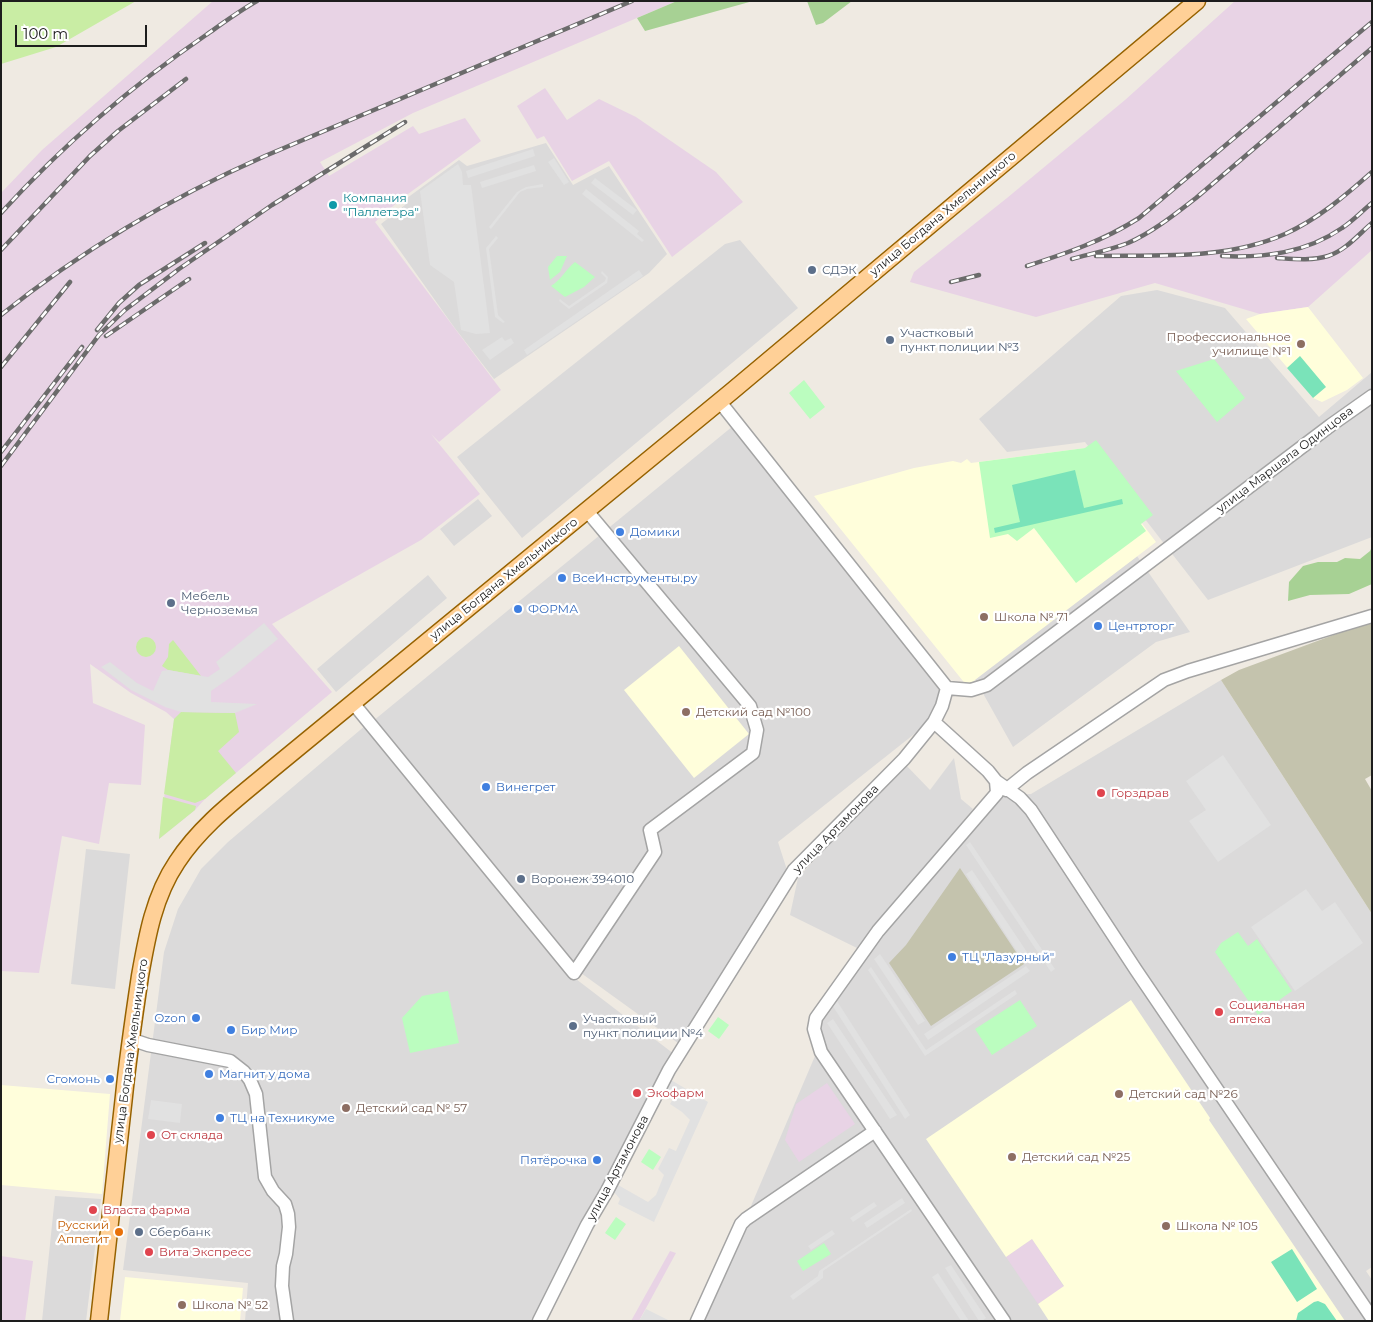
<!DOCTYPE html>
<meta charset="utf-8">
<style>
body{margin:0}
#map{position:relative;width:1373px;height:1322px;overflow:hidden;background:#efeae2;font-family:Montserrat,sans-serif}
canvas{display:block}
.frame{position:absolute;inset:0;border:2px solid #1d1d1d;pointer-events:none}
.scale{position:absolute;left:15px;top:25px;width:132px;height:22px;box-sizing:border-box;border:2px solid #1d1d1d;border-top:0;padding-left:6px;font-size:15px;line-height:18px;white-space:nowrap;color:#1d1d1d;-webkit-text-stroke:4px #fff;paint-order:stroke}
</style>
<div id="map">
<canvas width="1373" height="1322"></canvas>
<div class="frame"></div>
<div class="scale">100 m</div>
</div>
<script>
const g = document.querySelector('canvas').getContext('2d');
g.lineJoin = 'round';
function fill(path, color) {
  g.fillStyle = color;
  g.fill(path, 'evenodd');
}
function strokePath(path, color, width, dash) {
  g.strokeStyle = color;
  g.lineWidth = width;
  g.lineCap = dash ? 'butt' : 'round';
  g.setLineDash(dash || []);
  g.stroke(path);
}
function label(font, color, halo, rows, align = 'center') {
  g.font = font + ' Montserrat,sans-serif';
  g.lineWidth = 4.5;
  g.setLineDash([]);
  g.textBaseline = 'middle';
  g.strokeStyle = halo;
  g.fillStyle = color;
  for (const [text, x, y, turn = 0] of rows) {
    g.save();
    g.translate(x, y);
    g.rotate((+turn || 0) * Math.PI / 180);
    g.textAlign = isNaN(turn) ? turn : align;
    if (halo) g.strokeText(text, 0, 0);
    g.fillText(text, 0, 0);
    g.restore();
  }
}
const residential = new Path2D(`
 M546,143L573,185L609,166L667,254L649,273L494,379L454,327L381,224L405,205L403,201L459,160L467,166Z
 M740,240L798,308L522,538L457,457L725,244Z
 M1157,290L1225,308L1319,417L1372,372V537L1208,600L1085,442L1007,452L979,419L1121,296Z
 M733,426L940,691L932,720L778,842L787,870L678,1043L581,973L373,721Z
 M478,499L492,516L454,546L440,529Z
 M1137,556L1190,632L1156,642L1013,747L975,679Z
 M428,575L447,598L336,692L317,669Z
 M1221,680L1372,914V1267L1366,1271L1372,1280V1321H700L748,1213L815,1056L818,1022L872,948L998,796L1031,794Z
 M366,725L576,979L674,1054L534,1321H245L248,1283L123,1270L164,952L178,909L201,869L228,842Z
 M954,758L961,799L973,809L859,949L790,915L798,878L904,763L930,790Z
 M86,849L130,854L115,989L71,984Z
 M55,1196L101,1199L86,1321H42Z`);
const industrial = new Path2D(`
 M213,1H677L413,113L320,162L329,176L413,126L419,134L465,118L481,141L401,199L375,222L501,390L439,442L431,434L480,494L421,540L272,624L332,692L205,799L195,810L159,839L174,719L166,712L131,693L90,664L93,703L145,725L141,785L109,783L99,844L62,836L39,973L1,971V193L42,150Z
 M1235,1H1372V250L1308,307L1260,314L1155,283L1036,317L910,282L914,272L1007,198L1125,100Z
 M545,88L567,120L599,99L636,117L716,172L743,202L672,257L609,161L572,181L544,136L537,139L517,106Z
 M827,1083L855,1124L799,1162L785,1140L796,1104Z
 M1032,1239L1064,1287L1038,1304L1006,1257Z
 M670,1251L676,1253L639,1321H631Z
 M1,1256L33,1261L25,1321H1Z`);
const education = new Path2D(`
 M1308,307L1363,378L1347,390L1322,402L1313,398L1246,319L1260,314Z
 M1085,448L1156,542L967,686L814,496L914,468L953,461L961,463L967,459L971,463Z
 M679,646L749,734L694,778L624,690Z
 M1131,1000L1210,1118L1209,1120L1345,1321H1049L1038,1304L1064,1286L1032,1239L1006,1257L926,1139Z
 M1,1085L110,1094L102,1194L1,1185Z
 M125,1277L243,1288L240,1321H120Z`);
const construction = new Path2D(`
 M1372,623V775L1365,779L1372,791V914L1221,680L1239,670L1347,630Z
 M960,868L1024,964L931,1026L889,963L906,945Z`);
const grass = new Path2D(`
 M1,1H136L56,47L1,64Z
 M136 647a10 10 0 1 1 20 0a10 10 0 1 1-20 0Z
 M173,640L201,676L168,670L162,666L168,657L169,644Z
 M181,712L235,713L239,732L218,751L236,773L205,799L195,803L164,794L174,719Z
 M163,797L196,806L195,810L159,839Z`);
const forest = new Path2D(`
 M677,1H753L645,31L637,18Z
 M807,1H852L823,23L816,25Z
 M1372,547V584L1349,594L1310,595L1288,601L1289,582L1303,566L1318,562H1337L1345,558L1360,559L1370,551Z`);
const park = new Path2D(`
 M557,256H567L560,272L550,280L548,267Z
 M575,262L595,277L584,287L565,297L551,286C562,279 566,269 575,262Z
 M1214,359L1245,398L1217,422L1176,371Z
 M804,380L825,407L810,419L789,393Z
 M1096,440L1153,515L1141,524L1146,531L1076,583L1034,528L1017,541L1008,534L990,538L979,462L1085,448Z
 M1238,932L1248,946L1257,939L1292,991L1258,1015L1215,952L1221,943Z
 M448,991L459,1043L410,1053L402,1018L422,996Z
 M1020,1000L1037,1026L992,1055L975,1029Z
 M718,1017L729,1025L719,1039L708,1031Z
 M649,1149L661,1157L653,1170L641,1162Z
 M616,1217L626,1224L615,1240L605,1233Z
 M824,1243L831,1254L803,1271L797,1261Z`);
const pitch = new Path2D(`
 M1300,356L1326,387L1313,398L1287,368Z
 M1075,470L1084,508L1122,499L1123,504L995,533L994,528L1020,522L1012,485Z
 M1292,1249L1317,1289L1297,1302L1271,1262Z
 M1318,1301L1325,1304L1337,1321H1296L1298,1313L1314,1302Z`);
const parking = new Path2D(`
 M533,149L535,156L468,178L466,171Z
 M554,158L569,182L564,185L548,162Z
 M458,164L462,172L463,185H471L490,333L476,334L461,330L454,282L430,265L420,191Z
 M534,165L536,171L482,188L480,182Z
 M595,178L637,210L633,215L591,183Z
 M543,184V187L527,189L520,192L491,229L489,227L517,192L526,187Z
 M586,189L639,231L637,234L644,240L642,242L582,194Z
 M496,236L498,238L489,249L498,315L505,322L503,323L495,317L486,248Z
 M639,270L643,276L527,355L524,350Z
 M602,271L608,277L607,283L569,309L559,301L560,299L569,306L605,281L606,278L601,273Z
 M502,337L505,341L511,338L514,343L490,360L482,350Z
 M264,623L278,639L234,675L211,691V702L257,704L235,713L181,712L165,707L131,690L101,667L110,662L137,683L153,691L162,671L168,670L208,677L220,669L216,662Z
 M1223,755L1271,825L1218,862L1189,821L1206,810L1186,781Z
 M970,842L1055,969L1051,972L966,845Z
 M972,870L1031,958L1024,962L966,874Z
 M1306,889L1322,911L1335,902L1363,943L1295,991L1251,927Z
 M880,954L925,1021L918,1025L874,959Z
 M1026,966L1030,971L928,1040L924,1034Z
 M871,967L926,1050L1015,990L1017,994L925,1056L868,970Z
 M837,1001L910,1115L905,1119L834,1008L832,1003Z
 M833,1019L897,1115L890,1119L827,1023Z
 M671,1080L708,1102L654,1222L618,1204L620,1199L614,1192L618,1185L648,1202L656,1195L664,1175L658,1169L669,1148L676,1151L690,1120L682,1112L670,1104L674,1097L666,1089Z
 M151,1100L182,1104L180,1123L148,1119Z
 M902,1198L905,1203L867,1228L864,1223Z
 M874,1202L877,1206L853,1222L850,1218Z
 M911,1209L912,1211L823,1271V1278L793,1300L790,1296L818,1276L819,1271Z
 M832,1230L835,1234L811,1250L808,1246Z
 M951,1265L986,1318L982,1321H979L945,1268Z
 M938,1273L969,1321H961L932,1277Z
 M646,1309L670,1321H639Z`);
const minor = new Path2D(`
 M947,688L971,690L987,685L1331,425L1372,396
 M353,703L574,973L655,852L650,830L753,753L757,730L750,706L587,511
 M934,722L988,771L996,781L1020,798L1031,810L1136,970L1372,1318
 M996,781L997,793L878,931L816,1018L814,1029L821,1052L1004,1321
 M1006,790L1027,773L1164,680L1188,671L1372,616
 M130,1039L148,1045L230,1061L244,1072L250,1080L256,1094L265,1177L273,1191L285,1204L288,1214L289,1227L286,1254L283,1266L282,1286L287,1321
 M539,1321L587,1225L607,1191L669,1070L794,870L904,759L934,722L942,706L947,688L720,402
 M697,1321L741,1224L746,1219L875,1131`);
const major = new Path2D(`
 M99,1321C107,1246 115,1171 124,1096C128,1056 134,1016 140,976C147,936 154,896 177,862C201,825 238,798 271,770L731,392L1197,1`);
const rail = new Path2D(`
 M1,213C62,146 131,86 206,35C223,23 239,11 257,1
 M1,250L90,156L118,131L186,79
 M1096,256C1160,255 1226,260 1285,234C1318,219 1345,196 1372,172
 M1222,256C1264,258 1306,253 1342,228C1353,221 1362,211 1372,203
 M1277,258C1293,259 1312,261 1328,256C1345,251 1359,234 1372,223
 M1072,259C1090,254 1110,250 1128,243C1153,232 1175,214 1196,198L1372,48
 M1027,266C1067,253 1103,241 1139,218L1372,22
 M951,282L979,275
 M1,315C82,250 170,198 265,156L632,1
 M97,330L119,303L139,285L205,243
 M106,336L189,279
 M1,367L70,282
 M1,452L82,347
 M1,466L99,335L125,310L179,269L272,205L405,122`);
const markers = [
 [333,205,5,"#0f9aa8"],
 [812,270,5,"#5c6f8a"],
 [890,340,5,"#5c6f8a"],
 [1301,344,5,"#8d6e63"],
 [620,532,5,"#3f7fe0"],
 [562,578,5,"#3f7fe0"],
 [171,603,5,"#5c6f8a"],
 [518,609,5,"#3f7fe0"],
 [984,617,5,"#8d6e63"],
 [1098,626,5,"#3f7fe0"],
 [686,712,5,"#8d6e63"],
 [486,787,5,"#3f7fe0"],
 [1101,793,5,"#e0444e"],
 [521,879,5,"#5c6f8a"],
 [952,957,5,"#3f7fe0"],
 [1219,1012,5,"#e0444e"],
 [196,1018,5,"#3f7fe0"],
 [573,1026,5,"#5c6f8a"],
 [231,1030,5,"#3f7fe0"],
 [209,1074,5,"#3f7fe0"],
 [110,1079,5,"#3f7fe0"],
 [637,1093,5,"#e0444e"],
 [1119,1094,5,"#8d6e63"],
 [346,1108,5,"#8d6e63"],
 [220,1118,5,"#3f7fe0"],
 [151,1135,5,"#e0444e"],
 [1012,1157,5,"#8d6e63"],
 [597,1160,5,"#3f7fe0"],
 [93,1210,5,"#e0444e"],
 [1166,1226,5,"#8d6e63"],
 [119,1232,5,"#e8710a"],
 [139,1232,5,"#5c6f8a"],
 [149,1252,5,"#e0444e"],
 [182,1305,5,"#8d6e63"]
];
const cultureNames = [
 ["Компания",343,198],
 ["\"Паллетэра\"",343,212]
];
const streetNames = [
 ["улица Богдана Хмельницкого",943,214,-40],
 ["улица Маршала Одинцова",1285,460,-37],
 ["улица Богдана Хмельницкого",504,579,-39],
 ["улица Артамонова",836,829,-46],
 ["улица Богдана Хмельницкого",131,1051,-82],
 ["улица Артамонова",618,1168,-62]
];
const serviceNames = [
 ["СДЭК",822,270],
 ["Участковый",900,333],
 ["пункт полиции №3",900,347],
 ["Мебель",181,596],
 ["Черноземья",181,610],
 ["Воронеж 394010",531,879],
 ["Участковый",583,1019],
 ["пункт полиции №4",583,1033],
 ["Сбербанк",149,1232]
];
const educationNames = [
 ["Профессиональное",1291,337,"right"],
 ["училище №1",1291,351,"right"],
 ["Школа № 71",994,617],
 ["Детский сад №100",696,712],
 ["Детский сад №26",1129,1094],
 ["Детский сад № 57",356,1108],
 ["Детский сад №25",1022,1157],
 ["Школа № 105",1176,1226],
 ["Школа № 52",192,1305]
];
const shopNames = [
 ["Домики",630,532],
 ["ВсеИнструменты.ру",572,578],
 ["ФОРМА",528,609],
 ["Центрторг",1108,626],
 ["Винегрет",496,787],
 ["ТЦ \"Лазурный\"",962,957],
 ["Ozon",186,1018,"right"],
 ["Бир Мир",241,1030],
 ["Магнит у дома",219,1074],
 ["Сгомонь",100,1079,"right"],
 ["ТЦ на Техникуме",230,1118],
 ["Пятёрочка",587,1160,"right"]
];
const healthNames = [
 ["Горздрав",1111,793],
 ["Социальная",1229,1005],
 ["аптека",1229,1019],
 ["Экофарм",647,1093],
 ["От склада",161,1135],
 ["Власта фарма",103,1210],
 ["Вита Экспресс",159,1252]
];
const foodNames = [
 ["Русский",109,1225],
 ["Аппетит",109,1239]
];
fill(residential, '#dbdada');
fill(industrial, '#e8d3e5');
fill(education, '#fffedb');
fill(construction, '#c4c3ad');
fill(grass, '#c9eda4');
fill(forest, '#a7d194');
fill(park, '#bbfdbf');
fill(pitch, '#7ae3b9');
fill(parking, '#e1e1e1');
strokePath(minor, '#a4a4a4', 15);
strokePath(major, '#966200', 19);
strokePath(minor, '#fff', 12);
strokePath(major, '#ffd097', 16);
strokePath(rail, '#6b6b6b', 4.5);
strokePath(rail, '#fff', 2.5, [8]);
for (const [x, y, r, color] of markers) {
  const dot = new Path2D();
  dot.arc(x, y, r, 0, 2 * Math.PI);
  g.fillStyle = color;
  g.fill(dot);
  strokePath(dot, '#fff', 2);
}
label('12px', '#0d838f', '#fff', cultureNames, 'left');
label('12px', '#1d1d1d', '#fff', streetNames);
label('12px', '#4e5e75', '#fff', serviceNames, 'left');
label('12px', '#785e54', '#fff', educationNames, 'left');
label('12px', '#366cbe', '#fff', shopNames, 'left');
label('12px', '#be3a42', '#fff', healthNames, 'left');
label('12px', '#c56008', '#fff', foodNames, 'right');
</script>
